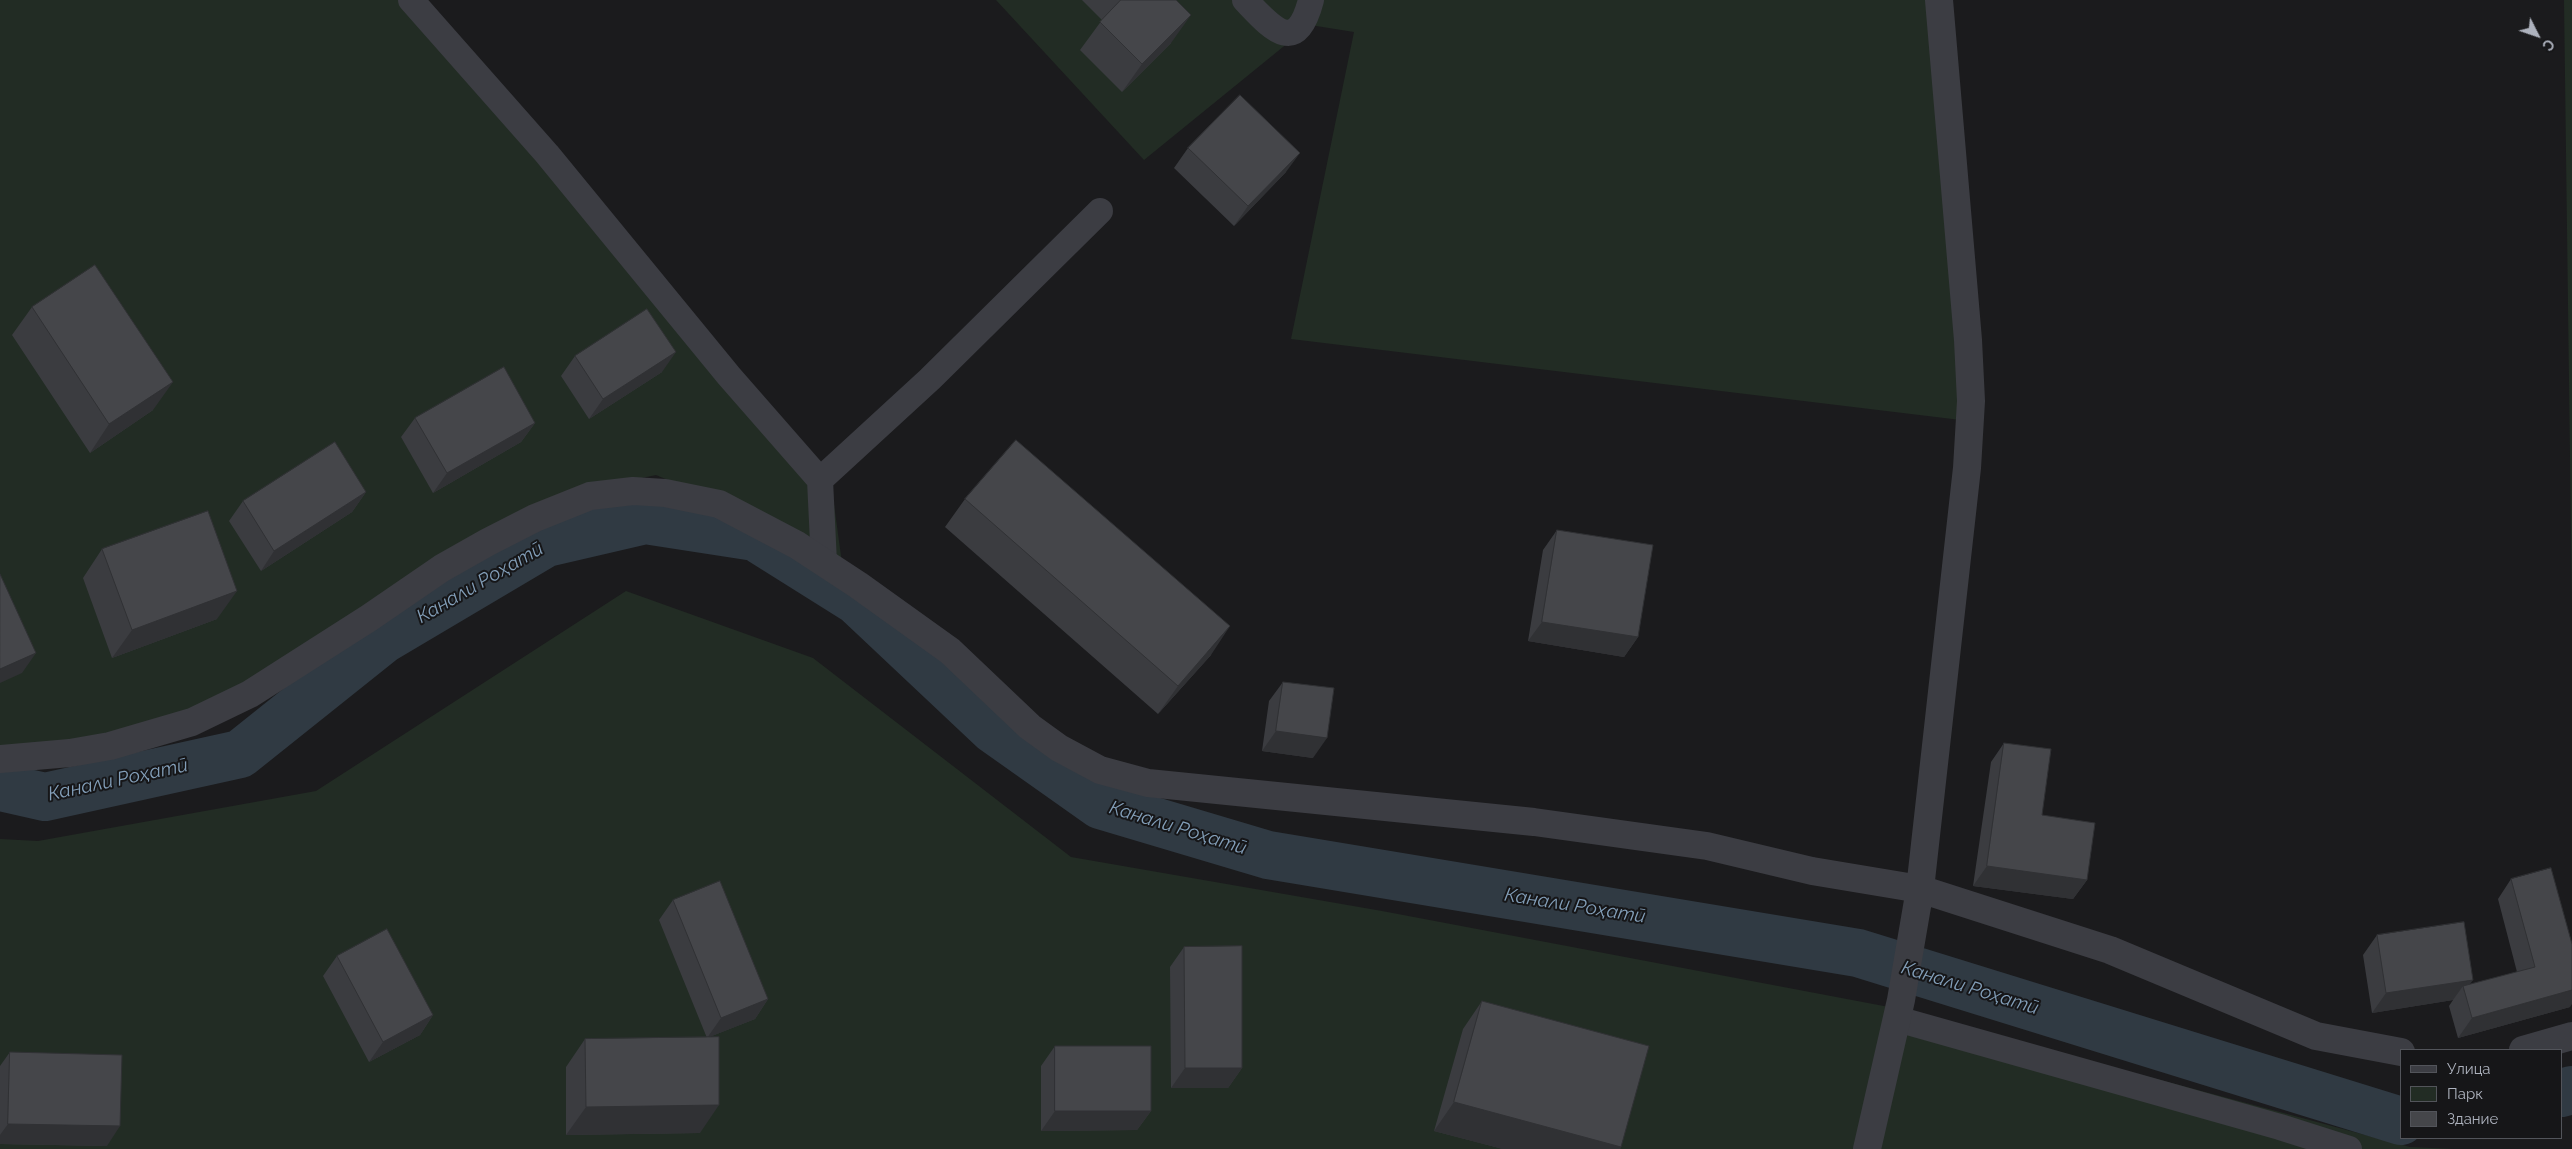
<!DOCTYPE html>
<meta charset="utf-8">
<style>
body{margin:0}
#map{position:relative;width:2572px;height:1149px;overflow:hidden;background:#1b1b1d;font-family:Raleway,sans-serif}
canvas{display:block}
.legend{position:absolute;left:2400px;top:1049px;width:162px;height:90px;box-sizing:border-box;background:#161618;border:1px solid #52545a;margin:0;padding:6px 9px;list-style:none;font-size:15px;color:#adb2bd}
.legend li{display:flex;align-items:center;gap:10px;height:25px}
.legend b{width:25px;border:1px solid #52545a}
.north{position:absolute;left:2512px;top:10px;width:50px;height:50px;-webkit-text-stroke:4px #161618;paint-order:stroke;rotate:131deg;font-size:14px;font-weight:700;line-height:20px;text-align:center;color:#adb2bd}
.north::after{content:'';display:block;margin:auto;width:18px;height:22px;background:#adb2bd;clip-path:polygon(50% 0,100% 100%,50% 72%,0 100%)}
</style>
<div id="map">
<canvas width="2572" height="1149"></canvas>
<ul class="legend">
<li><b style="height:6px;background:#3c3d43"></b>Улица</li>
<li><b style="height:14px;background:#222c24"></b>Парк</li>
<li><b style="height:14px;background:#45464a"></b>Здание</li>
</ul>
<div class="north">С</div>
</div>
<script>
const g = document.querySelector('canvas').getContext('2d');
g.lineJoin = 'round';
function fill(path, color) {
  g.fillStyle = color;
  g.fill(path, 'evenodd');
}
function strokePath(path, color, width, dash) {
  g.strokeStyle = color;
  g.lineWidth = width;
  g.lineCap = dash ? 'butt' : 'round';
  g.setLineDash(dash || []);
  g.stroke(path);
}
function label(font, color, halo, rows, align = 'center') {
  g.font = font + ' Raleway,sans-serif';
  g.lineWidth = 4;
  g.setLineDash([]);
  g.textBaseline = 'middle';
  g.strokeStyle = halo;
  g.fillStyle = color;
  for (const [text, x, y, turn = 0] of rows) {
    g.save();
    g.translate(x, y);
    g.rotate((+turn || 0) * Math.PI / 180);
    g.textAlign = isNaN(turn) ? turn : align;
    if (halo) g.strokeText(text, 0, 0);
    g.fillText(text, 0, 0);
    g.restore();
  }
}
const green = new Path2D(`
 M0,0H423L831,482L844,578L784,529L656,475L552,497L222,709L45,750L0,748Z
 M996,0H1934L1969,421L1291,339L1354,32L1310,25L1144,160Z
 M2564,0H2572V609Z
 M626,591L813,658L1071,857L1382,911L1889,1007L2410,1147L2454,1149H0V839L38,841L316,791Z`);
const canal = new Path2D(`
 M0,787L45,797L240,754L384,639L546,543L645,520L755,537L857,601L994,730L1100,805L1268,855L1858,953L2401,1121
 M2561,1093L2572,1090`);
const service = new Path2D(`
 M411,0L547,154L729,376L820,480L824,563
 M1245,0C1271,27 1296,58 1311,0
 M820,480L930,379L1100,211
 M1897,1019L2280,1127L2349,1149`);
const minor = new Path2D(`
 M0,759L70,753L110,746L192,722L250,694L369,618L442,568L488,542L535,518L590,496L633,491L665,493L719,504L797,545L858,585L950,651L1030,727L1059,748L1100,770L1148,783L1534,822L1707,846L1812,871L1920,889L2110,950L2316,1036L2401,1052
 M2523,1050L2572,1036
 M1867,1149L1901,1000L1920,889L1967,468L1971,401L1968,340L1939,0`);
const wall = new Path2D(`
 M1082,0H1176L1171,43L1122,92L1080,50L1102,20Z
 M1188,148L1286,172L1234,226L1174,168Z
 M32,307L153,410L90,453L12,335Z
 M575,356L662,372L589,419L561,376Z
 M415,418L535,423L521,442L433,493L401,437Z
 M366,492L352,512L261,571L229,521L243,501Z
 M965,499L1211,655L1158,714L945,527Z
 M1557,530L1638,637L1624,657L1528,641L1543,550Z
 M102,549L217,619L112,658L83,578Z
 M1283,682L1313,758L1262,751L1269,701Z
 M2004,743L2042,815L2087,880L2073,899L1973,886L1991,762Z
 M2511,879L2570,1007L2458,1038L2449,1006L2453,1000L2372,1013L2363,955L2377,935L2469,985L2517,972L2498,899Z
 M673,900L768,999L755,1019L709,1037L700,1133L566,1135V1067L585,1039L707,1038L659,920Z
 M1184,947L1242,1068L1228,1088H1171L1170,967Z
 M337,956L433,1015L420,1035L369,1062L323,976Z
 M1482,1001L1621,1147L1620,1149H1503L1434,1131L1463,1029Z
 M1055,1046L1151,1111L1137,1130L1041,1131V1066Z
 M10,1052L107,1146L0,1144V1066Z`);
const shadedWall = new Path2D(`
 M1191,15L1171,43L1122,92L1142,64Z
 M1300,153L1286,172L1234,226L1248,206Z
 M676,352L662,372L589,419L603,399Z
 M173,382L153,410L90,453L109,424Z
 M535,423L521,442L433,493L447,473Z
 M366,492L352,512L261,571L274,551Z
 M237,591L217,619L112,658L132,630Z
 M1542,622L1638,637L1624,657L1528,641Z
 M1230,626L1211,655L1158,714L1178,686Z
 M36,653L22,673L0,683V669Z
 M1276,731L1327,738L1313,758L1262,751Z
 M1987,866L2087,880L2073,899L1973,886Z
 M2473,980L2464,992L2463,986L2453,1000L2372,1013L2386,993Z
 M2572,990V1004L2570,1007L2458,1038L2472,1018Z
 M768,999L755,1019L707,1038L721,1018Z
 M433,1015L420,1035L369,1062L383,1042Z
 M1185,1068H1242L1228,1088H1171Z
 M1454,1102L1621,1147L1620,1149H1503L1434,1131Z
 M719,1105L700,1133L566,1135L586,1107Z
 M1055,1111H1151L1137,1130L1041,1131Z
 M8,1124L120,1126L107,1146L0,1144V1135Z`);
const building = new Path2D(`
 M1121,0H1176L1191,15L1142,64L1100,22Z
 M1240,95L1300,153L1248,206L1188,148Z
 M95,265L173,382L109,424L32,307Z
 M647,309L676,352L603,399L575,356Z
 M504,367L535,423L447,473L415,418Z
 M1016,440L1230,626L1178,686L965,499Z
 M335,442L366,492L274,551L243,501Z
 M208,511L237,591L132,630L102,549Z
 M1557,530L1653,545L1638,637L1542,622Z
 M0,574L36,653L0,669Z
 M1283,682L1334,688L1327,738L1276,731Z
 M2004,743L2051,749L2042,815L2095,823L2087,880L1987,866Z
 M2551,868L2572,944V990L2472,1018L2463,986L2535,967L2511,879Z
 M720,881L768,999L721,1018L673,900Z
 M2464,922L2473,980L2386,993L2377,935Z
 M387,929L433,1015L383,1042L337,956Z
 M1242,946V1068H1185L1184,947Z
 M1482,1001L1649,1046L1621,1147L1454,1102Z
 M719,1037V1105L586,1107L585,1039Z
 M1055,1046H1151V1111H1055Z
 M10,1052L122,1055L120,1126L8,1124Z`);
const waterNames = [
 ["Канали Роҳатӣ",480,583,-30],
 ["Канали Роҳатӣ",118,780,-12],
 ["Канали Роҳатӣ",1178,828,17],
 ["Канали Роҳатӣ",1575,906,9],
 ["Канали Роҳатӣ",1970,988,17]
];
fill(green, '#222c24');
strokePath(canal, '#303a43', 48);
strokePath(service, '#3c3d43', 26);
strokePath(minor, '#3c3d43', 28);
fill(wall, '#3b3c40');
fill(shadedWall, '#303134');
fill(building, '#45464a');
strokePath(building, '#303134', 1);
label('italic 19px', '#839fb9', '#161618', waterNames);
</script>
